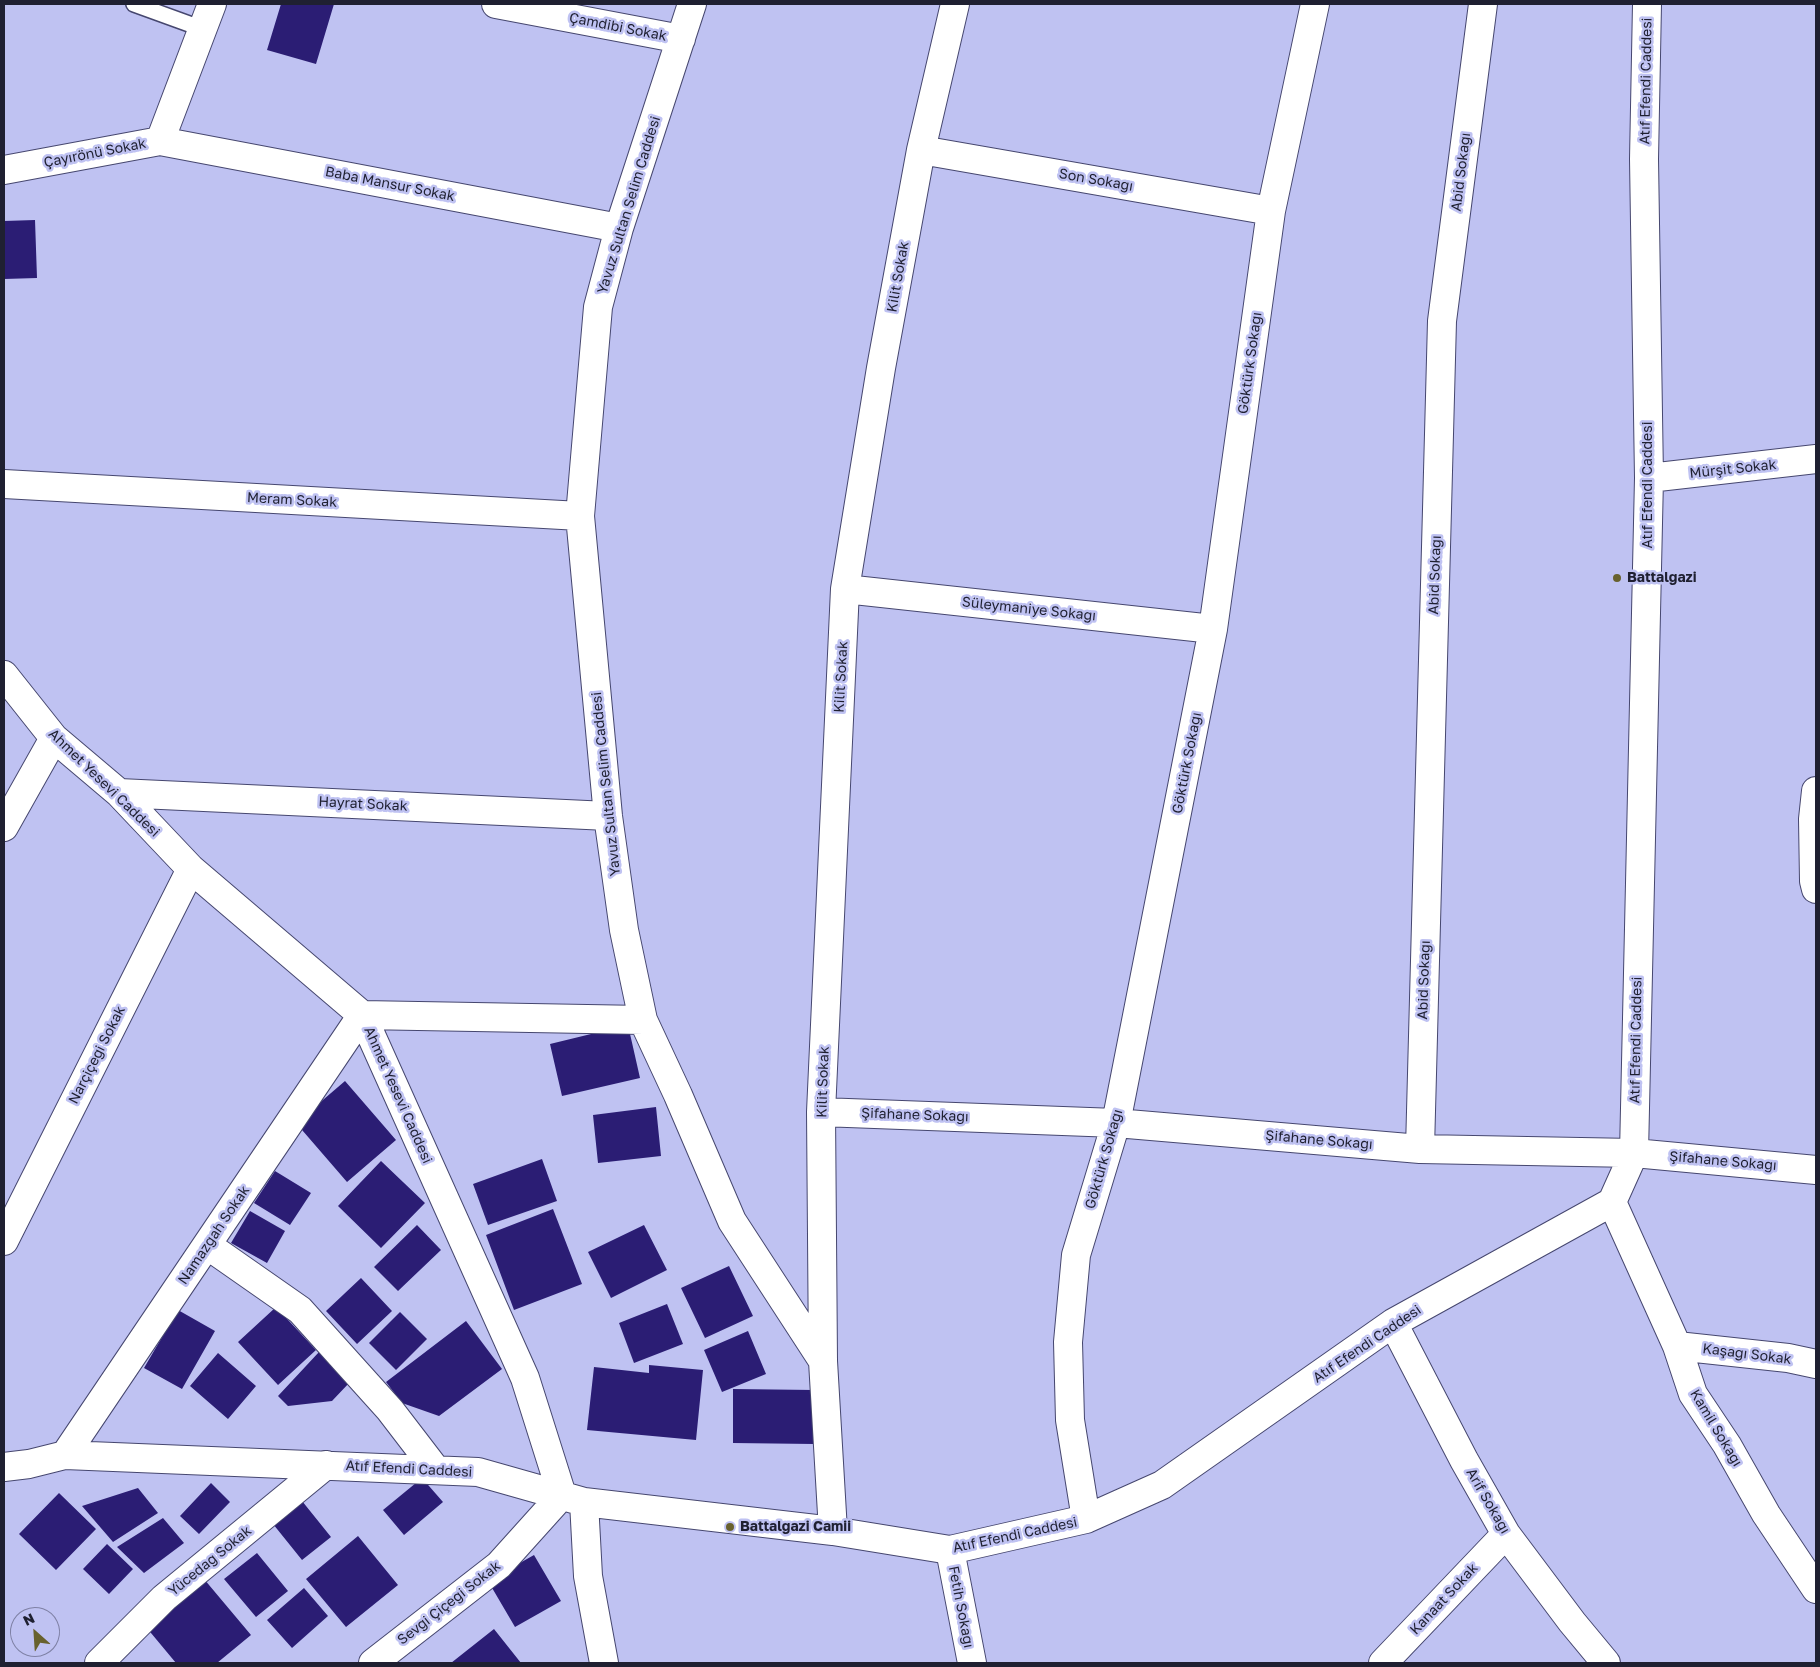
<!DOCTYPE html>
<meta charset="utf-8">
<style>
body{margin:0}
#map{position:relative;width:1820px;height:1667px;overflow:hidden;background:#bfc2f2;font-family:"Golos Text",sans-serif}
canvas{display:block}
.frame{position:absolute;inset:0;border:5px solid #1f2031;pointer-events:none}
.north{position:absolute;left:10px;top:1607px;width:50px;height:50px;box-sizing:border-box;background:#bfc2f2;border:1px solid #7f81a5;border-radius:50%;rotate:334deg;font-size:14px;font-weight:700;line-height:20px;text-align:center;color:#1f2031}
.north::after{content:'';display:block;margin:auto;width:18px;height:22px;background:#68612e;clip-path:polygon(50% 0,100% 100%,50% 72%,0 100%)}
</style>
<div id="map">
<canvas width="1820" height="1667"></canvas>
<div class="frame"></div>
<div class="north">N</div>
</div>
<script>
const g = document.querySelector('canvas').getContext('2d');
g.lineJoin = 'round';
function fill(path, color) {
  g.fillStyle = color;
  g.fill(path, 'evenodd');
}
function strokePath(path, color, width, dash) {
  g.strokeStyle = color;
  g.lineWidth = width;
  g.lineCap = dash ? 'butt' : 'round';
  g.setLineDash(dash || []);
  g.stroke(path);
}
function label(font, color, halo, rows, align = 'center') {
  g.font = font + ' "Golos Text",sans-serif';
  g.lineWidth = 5;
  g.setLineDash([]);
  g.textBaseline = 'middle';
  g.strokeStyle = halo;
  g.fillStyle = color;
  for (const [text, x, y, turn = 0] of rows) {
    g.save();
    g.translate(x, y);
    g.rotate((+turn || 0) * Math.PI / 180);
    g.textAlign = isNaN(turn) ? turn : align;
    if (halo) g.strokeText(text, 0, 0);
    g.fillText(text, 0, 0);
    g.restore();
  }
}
const building = new Path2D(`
 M281,4H334L316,64L267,50Z
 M35,220L37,278L4,279V221Z
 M628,1025L640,1078L562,1096L550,1044Z
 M345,1081L396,1140L347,1182L296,1123Z
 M656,1107L661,1156L598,1163L593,1115Z
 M542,1159L557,1201L488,1225L473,1184Z
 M381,1161L425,1203L381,1248L338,1206Z
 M275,1171L311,1193L290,1225L254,1203Z
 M553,1209L582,1284L514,1310L486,1235Z
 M250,1211L285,1231L267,1263L231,1243Z
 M417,1225L441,1250L398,1291L374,1267Z
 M644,1225L667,1270L611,1298L588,1252Z
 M729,1266L753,1316L705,1338L681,1288Z
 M361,1278L392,1311L357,1344L326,1311Z
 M667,1304L683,1344L634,1363L619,1323Z
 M276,1307L316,1350L278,1385L238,1342Z
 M178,1310L215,1331L182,1389L144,1368Z
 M400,1312L427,1339L396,1370L369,1343Z
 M466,1321L502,1369L439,1416L402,1403L386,1382Z
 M748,1331L766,1374L722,1392L704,1350Z
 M319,1352L350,1382L332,1401L288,1406L278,1396Z
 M218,1353L256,1386L228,1419L190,1386Z
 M649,1365L703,1370L696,1440L587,1430L594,1367L649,1373Z
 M733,1389L814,1390V1444L733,1443Z
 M422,1478L443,1502L404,1535L383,1510Z
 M211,1483L230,1502L199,1534L180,1516Z
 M138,1488L158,1513L113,1542L82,1506Z
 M59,1493L96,1529L56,1570L19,1534Z
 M298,1496L331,1537L302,1560L269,1519Z
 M163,1518L184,1543L144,1573L117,1547Z
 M358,1536L398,1585L346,1627L306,1579Z
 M107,1544L133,1569L109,1594L83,1569Z
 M257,1553L288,1591L256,1617L224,1579Z
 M534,1555L561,1601L515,1627L488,1581Z
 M204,1579L251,1635L217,1663H176L146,1627Z
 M304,1588L328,1616L292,1648L267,1620Z
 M494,1629L521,1663H451Z`);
const service = new Path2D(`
 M134,4L203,29`);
const minor = new Path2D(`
 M496,4L681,39
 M692,4L619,228L598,307L580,516L608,816L624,930L643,1020L678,1095L732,1221L823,1361L833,1531
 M160,141L619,228
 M921,150L1271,211
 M4,170L160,141L212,4
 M1649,478L1816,459
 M4,484L580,516
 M845,589L1213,629
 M4,675L54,738L119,793L191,869L362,1015L525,1378L562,1495L499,1565L373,1663
 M1816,791L1813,819L1814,881L1816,889
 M119,793L608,816
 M4,827L54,738
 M821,1112L1116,1123L1420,1149L1634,1153L1816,1170
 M1420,1149L1442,321L1483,4
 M1612,1202L1677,1346L1693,1394L1727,1445L1766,1514L1816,1589
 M4,1241L191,869
 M207,1245L300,1310L390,1410L436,1470
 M1393,1323L1464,1460L1506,1534L1572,1622L1606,1663
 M1677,1346L1788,1358L1816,1364
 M823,1361L821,1112L845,589L881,368L921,150L955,4
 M65,1455L362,1015L643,1020
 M4,1467L29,1464L65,1455L478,1472L584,1502L833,1531L950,1550L1086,1519L1162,1485L1393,1323L1612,1202L1634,1153L1649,478L1644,159L1647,4
 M584,1502L588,1576L604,1663
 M1086,1519L1070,1420L1068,1342L1076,1255L1116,1123L1213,629L1271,211L1315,4
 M99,1663L164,1598L326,1465
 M1383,1663L1506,1534`);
const tertiary = new Path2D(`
 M950,1550L972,1663`);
const markers = [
 [1617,578,5,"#68612e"],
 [730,1527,5,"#68612e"]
];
const streetNames = [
 ["Çamdibi Sokak",618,27,11],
 ["Atıf Efendi Caddesi",1646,81,-89],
 ["Çayırönü Sokak",95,153,-11],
 ["Abid Sokağı",1461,172,-83],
 ["Son Sokağı",1096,180,10],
 ["Baba Mansur Sokak",390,184,11],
 ["Yavuz Sultan Selim Caddesi",629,205,-73],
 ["Kilit Sokak",898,277,-80],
 ["Göktürk Sokağı",1250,363,-82],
 ["Mürşit Sokak",1733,469,-6],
 ["Atıf Efendi Caddesi",1648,485,-90],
 ["Meram Sokak",292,500,3],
 ["Abid Sokağı",1435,575,-88],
 ["Süleymaniye Sokağı",1029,609,6],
 ["Kilit Sokak",841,677,-87],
 ["Göktürk Sokağı",1187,763,-79],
 ["Ahmet Yesevi Caddesi",104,783,44],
 ["Yavuz Sultan Selim Caddesi",606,784,-96],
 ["Hayrat Sokak",363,804,3],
 ["Abid Sokağı",1424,980,-88],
 ["Atıf Efendi Caddesi",1636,1040,-89],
 ["Narçiçeği Sokak",97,1055,-63],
 ["Kilit Sokak",823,1082,-88],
 ["Ahmet Yesevi Caddesi",398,1095,66],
 ["Şifahane Sokağı",915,1115,2],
 ["Şifahane Sokağı",1319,1140,5],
 ["Göktürk Sokağı",1104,1159,-74],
 ["Şifahane Sokağı",1723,1161,5],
 ["Namazgah Sokak",214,1235,-56],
 ["Atıf Efendi Caddesi",1367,1344,-34],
 ["Kaşağı Sokak",1747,1354,7],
 ["Kamil Sokağı",1716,1428,59],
 ["Atıf Efendi Caddesi",409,1469,3],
 ["Arif Sokağı",1488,1501,60],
 ["Atıf Efendi Caddesi",1015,1535,-12],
 ["Yücedağ Sokak",210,1561,-39],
 ["Kanaat Sokak",1444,1599,-47],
 ["Sevgi Çiçeği Sokak",449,1603,-38],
 ["Fetih Sokağı",961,1607,79]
];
const poiNames = [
 ["Battalgazi",1627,578],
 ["Battalgazi Camii",740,1527]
];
fill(building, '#2b1d74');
strokePath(service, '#46476f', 18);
strokePath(minor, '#46476f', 30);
strokePath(tertiary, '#46476f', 30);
strokePath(service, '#fff', 15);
strokePath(minor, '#fff', 28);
strokePath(tertiary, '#fff', 28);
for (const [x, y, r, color] of markers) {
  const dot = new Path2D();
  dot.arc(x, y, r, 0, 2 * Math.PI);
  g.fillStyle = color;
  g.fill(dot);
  strokePath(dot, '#bfc2f2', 2);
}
label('14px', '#1f2031', '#bfc2f2', streetNames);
label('bold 14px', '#1f2031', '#bfc2f2', poiNames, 'left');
</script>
